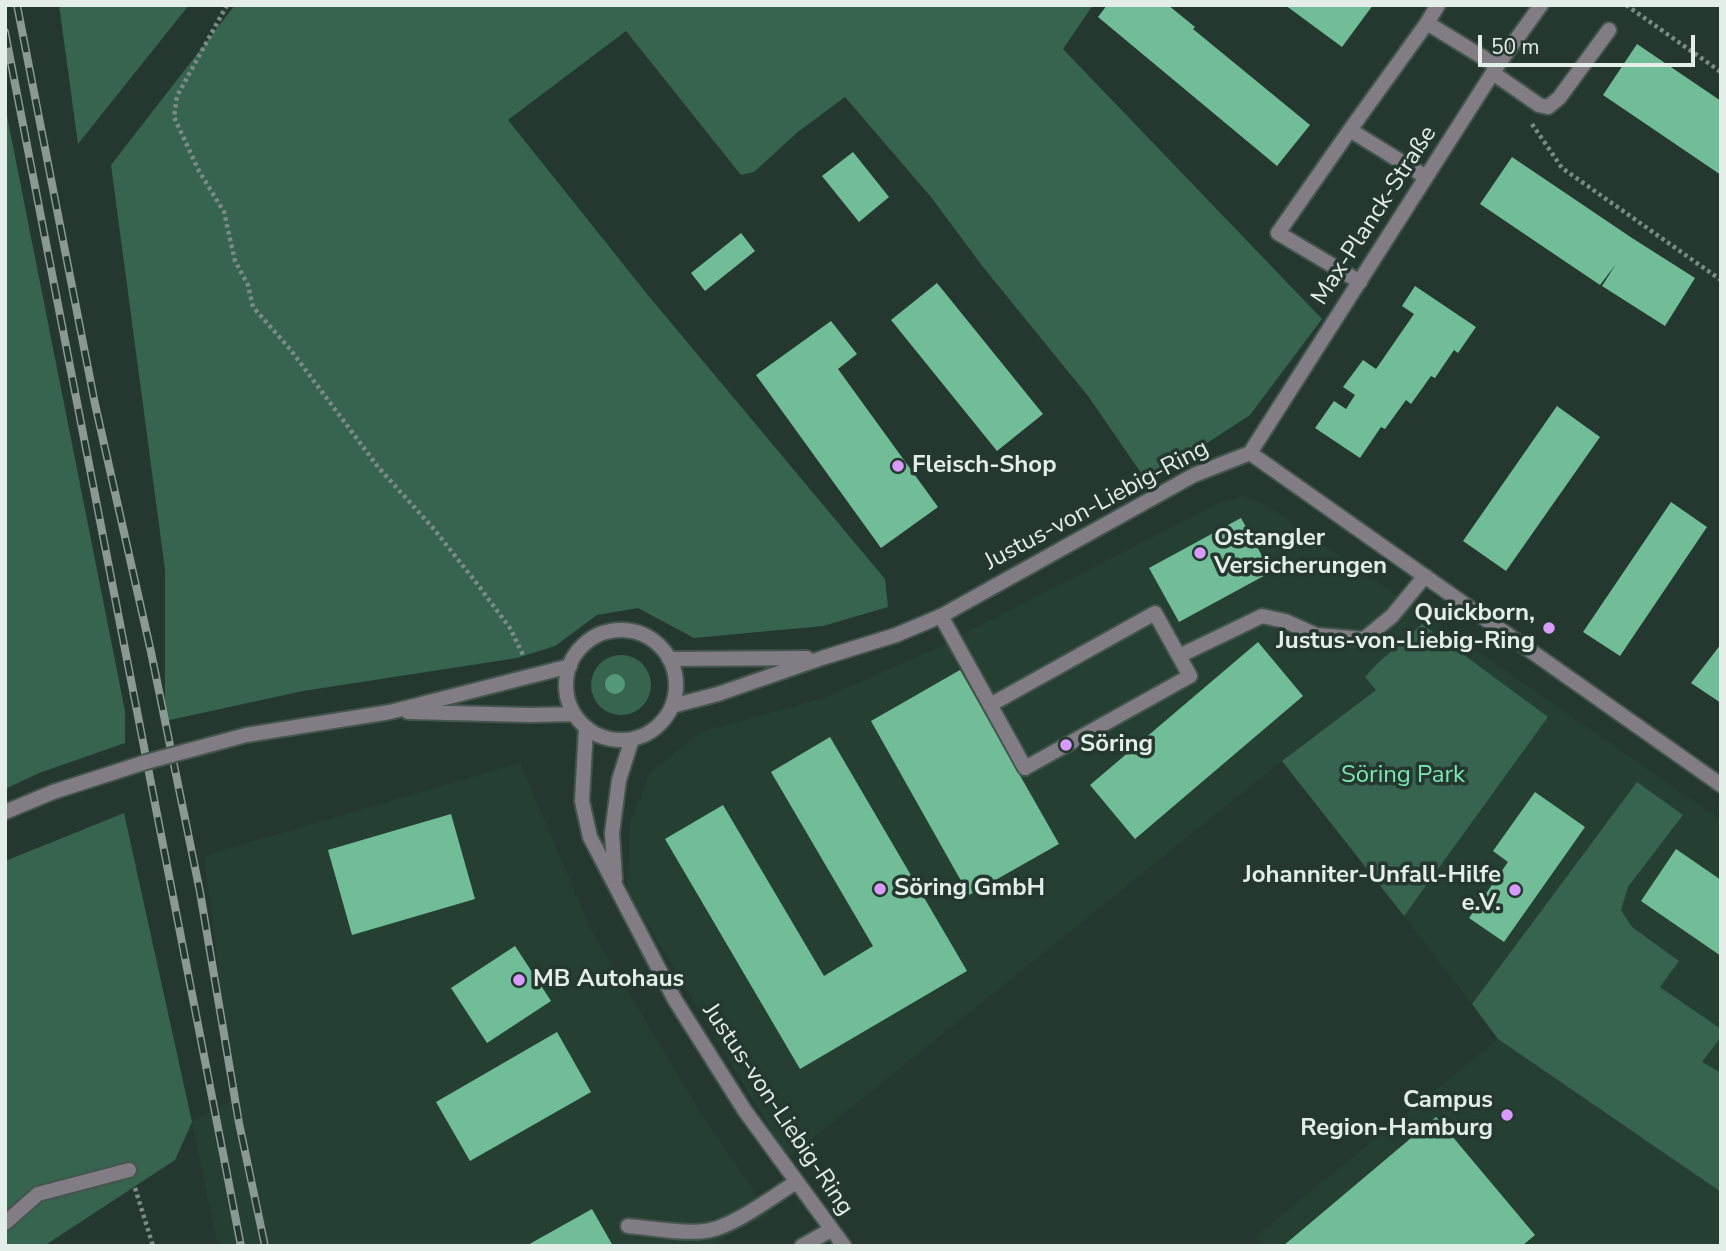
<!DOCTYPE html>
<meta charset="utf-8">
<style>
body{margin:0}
#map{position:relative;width:1726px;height:1251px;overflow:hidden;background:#25382f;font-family:"Nunito Sans",sans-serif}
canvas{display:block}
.frame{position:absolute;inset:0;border:7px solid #e3eee8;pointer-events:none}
.scale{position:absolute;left:1478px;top:35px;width:217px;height:32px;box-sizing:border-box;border:4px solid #e3eee8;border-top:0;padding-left:9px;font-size:21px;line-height:24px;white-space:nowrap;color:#e3eee8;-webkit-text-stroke:5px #25382f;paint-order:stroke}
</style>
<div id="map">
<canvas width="1726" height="1251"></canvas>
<div class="frame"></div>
<div class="scale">50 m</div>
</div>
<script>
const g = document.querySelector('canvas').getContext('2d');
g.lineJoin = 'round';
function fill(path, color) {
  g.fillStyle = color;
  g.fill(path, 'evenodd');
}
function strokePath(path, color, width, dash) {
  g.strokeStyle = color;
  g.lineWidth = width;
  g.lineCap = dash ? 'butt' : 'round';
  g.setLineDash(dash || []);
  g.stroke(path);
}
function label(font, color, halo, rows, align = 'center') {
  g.font = font + ' "Nunito Sans",sans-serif';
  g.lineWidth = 7;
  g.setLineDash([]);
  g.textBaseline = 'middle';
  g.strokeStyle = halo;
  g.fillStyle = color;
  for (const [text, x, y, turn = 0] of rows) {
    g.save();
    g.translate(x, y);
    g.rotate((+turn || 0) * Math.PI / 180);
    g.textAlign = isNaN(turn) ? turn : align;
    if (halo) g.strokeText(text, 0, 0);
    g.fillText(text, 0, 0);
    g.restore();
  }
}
const built = new Path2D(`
 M1242,496L1263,503L1721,820V1029L1659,986L1679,961L1632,927L1621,910L1628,887L1683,816L1637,782L1472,1004L1404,916L1548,717L1365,677L1376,689L1282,761L788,1158L627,890L630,824L650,773L701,732L824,698L937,648L1213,506Z
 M520,763L592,932L702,1115L769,1214L710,1246H218L192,1122L235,1098L204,856Z
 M1721,1037V1073L1701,1062Z
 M1498,1039L1721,1192V1246H1262L1255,1237Z`);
const green = new Path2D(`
 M59,5H189L78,144Z
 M235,5H1093L1063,49L1322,319L1250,415L1152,479L1146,480L1088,396L983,267L931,197L845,97L799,131L754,172L741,175L626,31L508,120L647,294L885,579L888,607L823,626L694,638L638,608L597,615L555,646L517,658L303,691L165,721V570L111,165Z
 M5,106L125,711V743L39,773L5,789Z
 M1422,624L1548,717L1404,916L1282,761L1376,690L1365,677L1377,664Z
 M591 685a30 30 0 1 1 60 0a30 30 0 1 1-60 0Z
 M1637,782L1683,815L1628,887L1621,910L1632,927L1679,961L1660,987L1721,1029V1037L1702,1062L1721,1073V1192L1498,1039L1472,1004Z
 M124,813L192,1122L175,1160L44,1246H5V861Z`);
const building = new Path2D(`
 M1107,5H1168L1195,27L1193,29L1310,125L1277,166L1098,17Z
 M1285,5H1373L1342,47Z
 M1637,44L1721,101V175L1603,95Z
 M853,152L889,197L859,222L822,176Z
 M1512,157L1632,238L1695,278L1665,326L1602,286L1616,264L1600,285L1480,204Z
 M741,233L755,251L705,291L691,273Z
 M937,283L1043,414L997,451L891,320Z
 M1415,286L1476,327L1458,353L1454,350L1435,378L1431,376L1411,404L1406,400L1385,429L1381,427L1360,458L1315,428L1334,401L1346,409L1355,395L1343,387L1363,360L1376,369L1414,314L1402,306Z
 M831,321L857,354L838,369L938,507L881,548L756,375Z
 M1557,406L1600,437L1506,571L1463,541Z
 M1671,502L1707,527L1620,656L1583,632Z
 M1241,518L1271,572L1179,622L1149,568Z
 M1258,642L1303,696L1135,839L1090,785Z
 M1721,644V703L1691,683Z
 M960,670L1059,844L969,895L871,721Z
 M830,737L967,971L800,1069L665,839L723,805L824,976L873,946L771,772Z
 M1535,792L1585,827L1504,942L1469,918L1508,862L1493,851Z
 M451,814L475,899L352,935L328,850Z
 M1676,849L1721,880V956L1641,901Z
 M515,946L551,1001L487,1043L451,988Z
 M557,1032L591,1092L470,1161L436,1102Z
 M1436,1117L1535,1235L1522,1246H1283Z
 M592,1209L613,1246H526Z`);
const path = new Path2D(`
 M227,5L177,96L174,117L199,171L224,212L235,261L248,285L253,307L290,349L378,467L433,528L478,585L510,628L524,657
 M1626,5L1721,72
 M1532,124L1562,168L1721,280
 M135,1188L153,1246`);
const service = new Path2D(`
 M1427,23L1438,5
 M1493,73L1539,105L1548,107L1559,98L1609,30
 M1350,130L1427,23L1497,66
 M1360,282L1278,233L1350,130L1426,177
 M941,616L1025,768L1190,676L1155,613L990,705
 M1179,656L1262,616L1285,621L1316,635L1364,639L1392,616L1425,576
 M5,1223L38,1194L129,1170
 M628,1226C653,1228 680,1234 705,1231C731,1228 773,1197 796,1182
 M802,1246L831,1230`);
const minor = new Path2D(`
 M1250,453L1497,66L1541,5
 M566 685a55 55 0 1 1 110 0a55 55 0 1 1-110 0Z
 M669,659L807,658
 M672,706L718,694L822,658L896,635L941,616L1194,475L1250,453L1721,785
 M408,712L531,715L574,714
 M586,727L582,801L590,837L675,1000L745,1111L844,1246
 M246,735L390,712L570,666
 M5,812L53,792
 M615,879L612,833L619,780L632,739`);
const rail = new Path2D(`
 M17,5L95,404L151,652L200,892L239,1123L265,1246
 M5,32L241,1246`);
const minorBridge = new Path2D(`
 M53,792L146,762L246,735`);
const trees = [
 [615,684]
];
const markers = [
 [898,466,7,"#d79bf9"],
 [1200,553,7,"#d79bf9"],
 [1549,628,7,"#d79bf9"],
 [1066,745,7,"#d79bf9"],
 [880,889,7,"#d79bf9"],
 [1515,890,7,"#d79bf9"],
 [519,980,7,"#d79bf9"],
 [1507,1115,7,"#d79bf9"]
];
const streetNames = [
 ["Max-Planck-Straße",1375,216,-57],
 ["Justus-von-Liebig-Ring",1097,506,-28],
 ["Justus-von-Liebig-Ring",777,1110,56]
];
const poiNames = [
 ["Fleisch-Shop",912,466],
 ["Ostangler",1214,539],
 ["Versicherungen",1214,567],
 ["Quickborn,",1535,614,"right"],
 ["Justus-von-Liebig-Ring",1535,642,"right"],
 ["Söring",1080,745],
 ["Johanniter-Unfall-Hilfe",1501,876,"right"],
 ["e.V.",1501,904,"right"],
 ["Söring GmbH",894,889],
 ["MB Autohaus",533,980],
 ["Campus",1493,1101,"right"],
 ["Region-Hamburg",1493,1129,"right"]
];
const parkNames = [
 ["Söring Park",1403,776]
];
fill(built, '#254033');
fill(green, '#36644e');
fill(building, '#71bd98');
strokePath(service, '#43554d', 18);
strokePath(minor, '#43554d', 18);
strokePath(path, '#7c8b84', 4.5, [3.5, 3.5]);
strokePath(service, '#827d85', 14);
strokePath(minor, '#827d85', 14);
strokePath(rail, '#8a9991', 8);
strokePath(rail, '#25382f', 5, [16]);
strokePath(minorBridge, '#43554d', 18, []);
strokePath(minorBridge, '#827d85', 14);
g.fillStyle = '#549879';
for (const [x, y] of trees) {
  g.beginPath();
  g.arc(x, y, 10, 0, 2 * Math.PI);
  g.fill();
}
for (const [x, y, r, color] of markers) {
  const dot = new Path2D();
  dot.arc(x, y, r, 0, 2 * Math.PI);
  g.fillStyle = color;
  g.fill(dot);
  strokePath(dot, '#25382f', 2.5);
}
label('24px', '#e3eee8', '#25382f', streetNames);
label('bold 24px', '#e3eee8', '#25382f', poiNames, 'left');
label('24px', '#7be7b5', '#25382f', parkNames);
</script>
